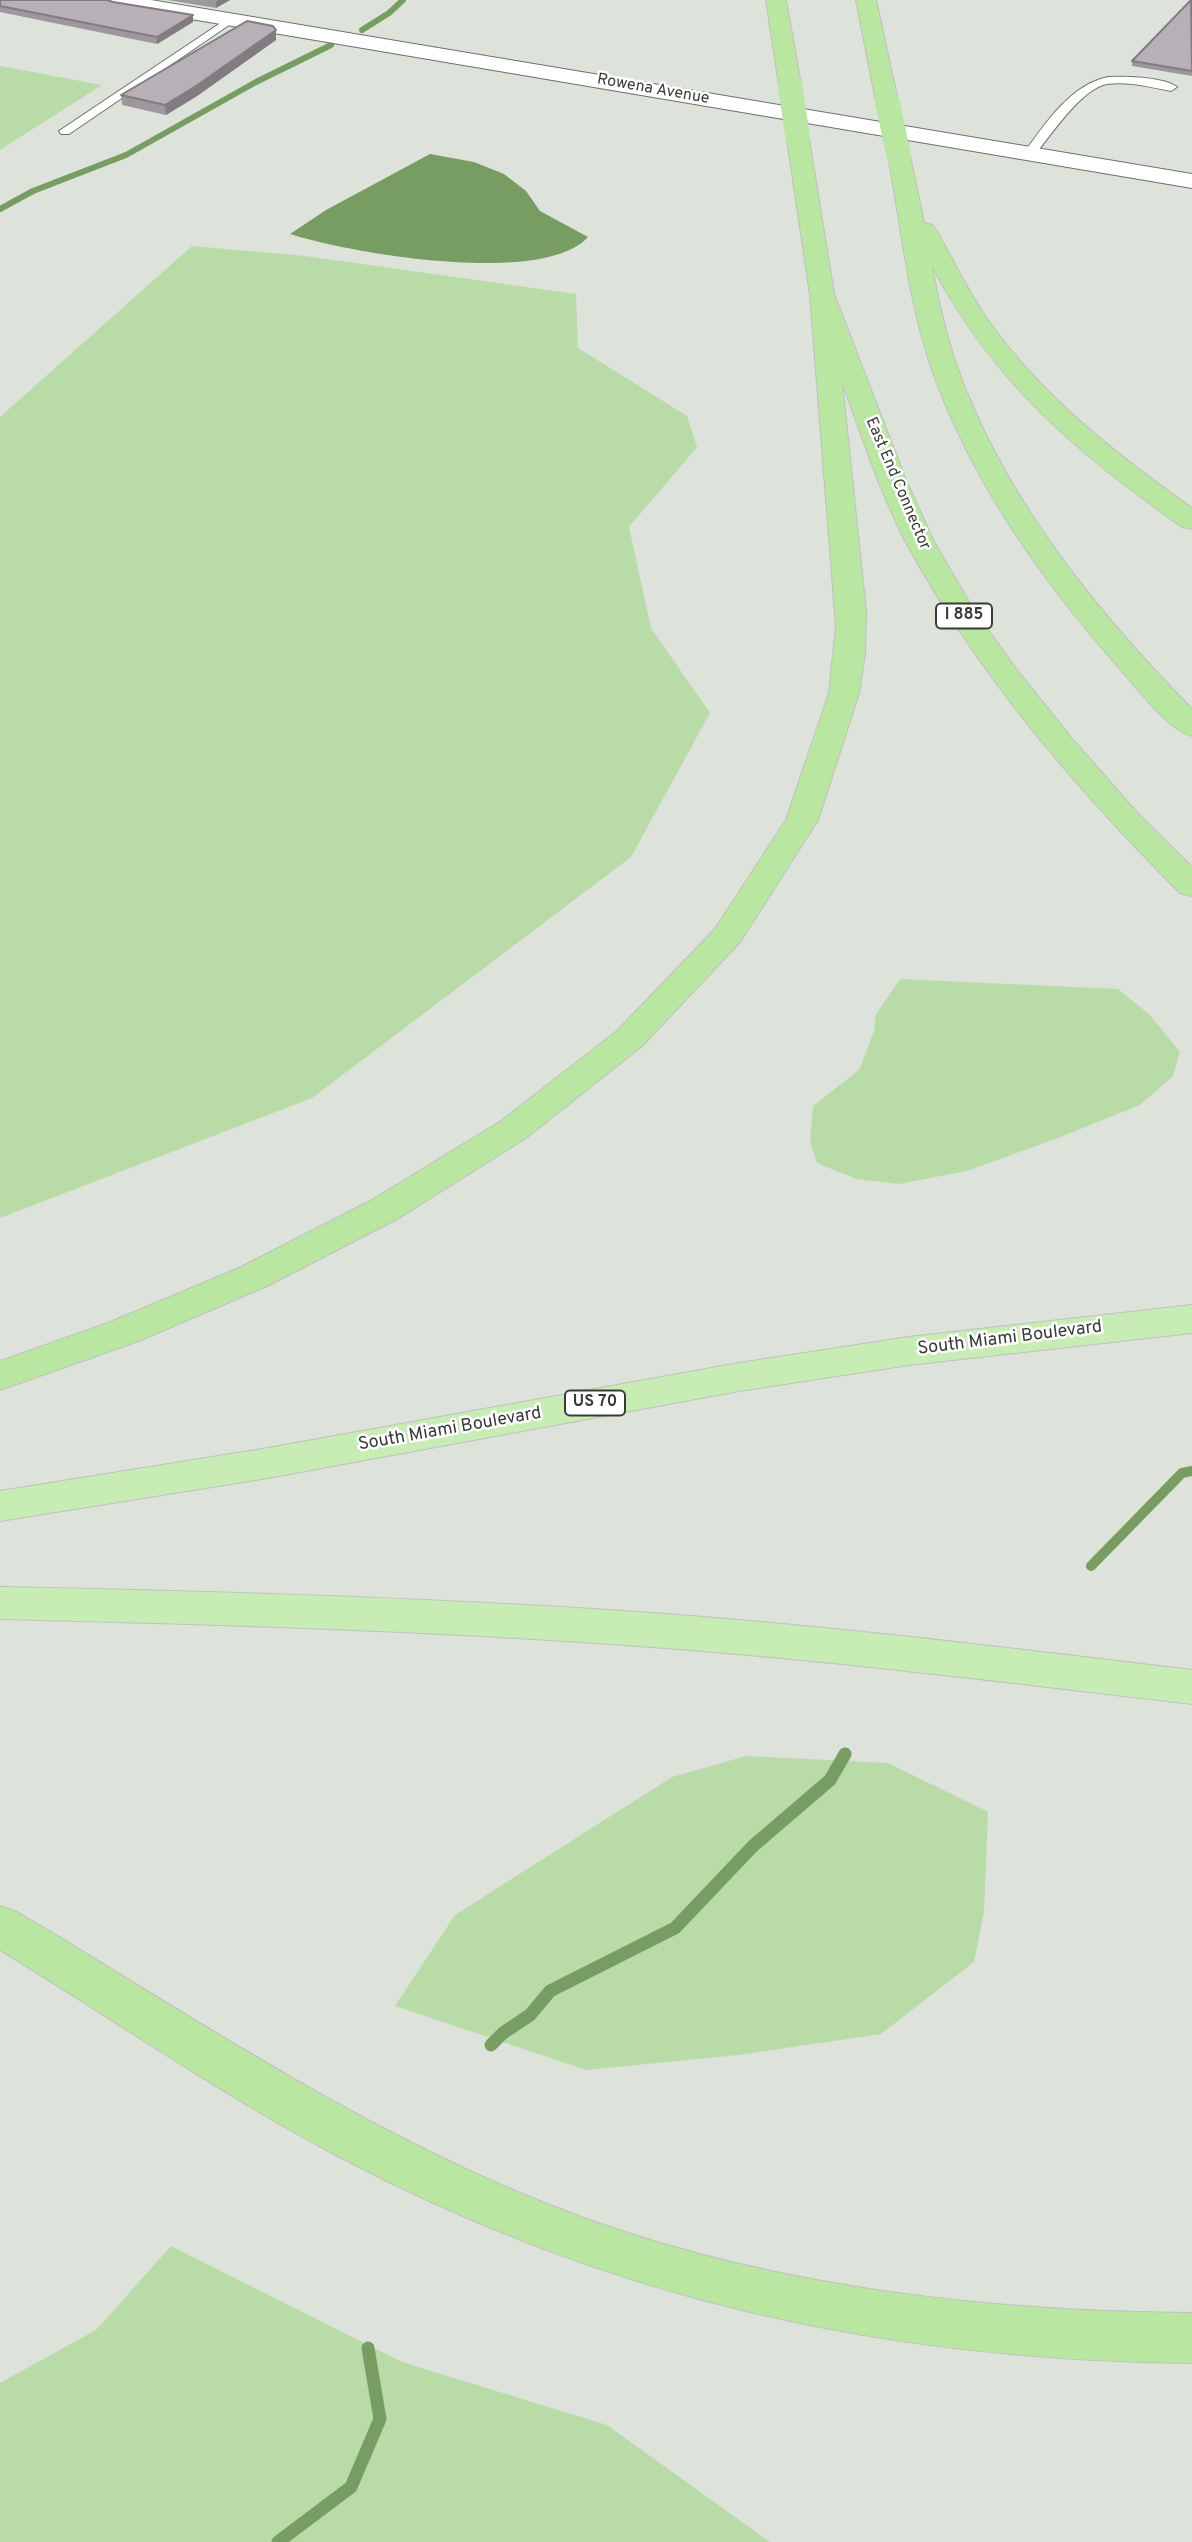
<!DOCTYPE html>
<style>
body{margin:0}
canvas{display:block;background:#dde2da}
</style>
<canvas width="1192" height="2542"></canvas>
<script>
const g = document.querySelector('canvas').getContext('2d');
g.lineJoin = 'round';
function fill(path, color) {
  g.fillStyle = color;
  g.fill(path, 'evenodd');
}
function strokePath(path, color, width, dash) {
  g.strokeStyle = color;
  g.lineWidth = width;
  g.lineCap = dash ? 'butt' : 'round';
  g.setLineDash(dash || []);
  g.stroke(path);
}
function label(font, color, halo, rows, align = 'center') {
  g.font = font + ' Overpass,sans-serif';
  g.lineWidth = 5;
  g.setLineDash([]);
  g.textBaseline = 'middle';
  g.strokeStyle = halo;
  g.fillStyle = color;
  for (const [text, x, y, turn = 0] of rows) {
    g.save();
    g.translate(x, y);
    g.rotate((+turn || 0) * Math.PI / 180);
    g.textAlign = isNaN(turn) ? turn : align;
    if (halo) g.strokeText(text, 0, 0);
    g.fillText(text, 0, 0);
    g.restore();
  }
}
const green = new Path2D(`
 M0,66L102,85L0,150Z
 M192,246L305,256L576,294L578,348L687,416L697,447L629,527L651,628L710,713L631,857L312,1098L0,1218V417Z
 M900,979L1118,989L1149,1014L1180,1052L1173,1076L1140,1105L1058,1138L967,1171L899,1184L856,1179L817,1163L810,1141L813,1106L859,1070L874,1031L876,1014Z
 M746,1756L888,1763L988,1812L984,1912L974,1962L881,2034L738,2055L586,2070L395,2006L455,1915L672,1777Z
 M171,2246L402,2362L607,2425L770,2542H0V2383L96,2330Z`);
const water = new Path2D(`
 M430,154L474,162L504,174L526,191L540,211L588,237C543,287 349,253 290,234L326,210Z`);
const streamFar2 = new Path2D(`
 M362,30L389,13L403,0
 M0,209L33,191L126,155L256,82L331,45`);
const streamFar1 = new Path2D(`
 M1091,1566L1182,1473L1192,1471`);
const stream = new Path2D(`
 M491,2045L503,2033L530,2015L550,1991L675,1928L753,1846L830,1780L845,1754
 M278,2542L351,2487L380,2419L368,2348`);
const service = new Path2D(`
 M231,16L237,19L235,21L69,134H61L59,131Z
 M1108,77C1125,76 1164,77 1177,87L1171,91C1150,87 1128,81 1107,84C1082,88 1050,136 1034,156H1026L1024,153C1044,125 1071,84 1108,77Z`);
const minor = new Path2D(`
 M104,0H151L1192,174V188L114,6L107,4Z`);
const trunk = new Path2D(`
 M1192,1305V1333L909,1365L739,1391L268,1478L0,1521V1491L268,1448L739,1363L909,1337Z
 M0,1587C208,1591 416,1597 624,1611C814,1624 1003,1647 1192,1670V1704C1003,1682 814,1658 624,1645C416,1630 208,1624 0,1619Z`);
const motorway = new Path2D(`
 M766,0H786L801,85L798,90H782L779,85Z
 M856,0H876L898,101L895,106H879L876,101Z
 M798,132L806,134L809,139L834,294L906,480L934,542L972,607L1016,669L1073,740L1140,816L1192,867V896L1180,893C1076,788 978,675 907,544C880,493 862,436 842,382L866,612L865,653L859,693L818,820L740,942L642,1046L526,1138L399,1218L267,1286L136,1342L0,1390V1361L108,1323L239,1268L372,1200L501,1121L617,1031L715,929L786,820L829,693L836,626L810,294L787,139L790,134Z
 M899,149L907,151L910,156L924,223L932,225L936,230C954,261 969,294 990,323C1044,398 1117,455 1192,508V529L1182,527C1073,449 996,385 932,266C938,299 945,332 956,364C1003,497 1095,610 1192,709V736C1167,730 1134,684 1116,664C1039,577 968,475 930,364C908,297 901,225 888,156L891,151Z
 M0,1906L17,1912L61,1938C219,2035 374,2135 547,2204C750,2285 975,2311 1192,2313V2363C884,2360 610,2300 336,2155C220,2094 112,2018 0,1950Z`);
const motorwayBridge = new Path2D(`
 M790,85L798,139
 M887,101L899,156`);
const wall = new Path2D(`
 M0,0L113,2L193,15V22L157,44L0,12Z
 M167,0H230L216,8Z
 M1192,0V76L1132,66V61Z
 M276,30V40L197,96L166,115L122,105L121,95Z`);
const shadedWall = new Path2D(`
 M218,0H230L216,8V2Z
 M193,15V22L157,44V37Z
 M276,30V40L197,96L166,115L165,105Z`);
const building = new Path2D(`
 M0,0H107L113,2L193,15L157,37L0,6Z
 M1191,0L1192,71L1132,61Z
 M247,21L273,26L276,30L196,86L165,105L121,95Z`);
const farStreetnames = [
 ["Rowena Avenue",653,90,10],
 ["East End Connector",897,484,67]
];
const shields = [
 [964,616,56],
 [595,1403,60]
];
const shieldNames = [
 ["I 885",964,616],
 ["US 70",595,1403]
];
const streetNames = [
 ["South Miami Boulevard",1010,1339,-7],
 ["South Miami Boulevard",450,1430,-10]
];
fill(green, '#b9dba8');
fill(water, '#779d63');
strokePath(streamFar2, '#779d63', 6);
strokePath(streamFar1, '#779d63', 10);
strokePath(stream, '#779d63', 13);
strokePath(service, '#6d716b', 2);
strokePath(minor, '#6d716b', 2);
strokePath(trunk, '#bfc0bf', 2);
strokePath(motorway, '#bfc0bf', 2);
fill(service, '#fff');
fill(minor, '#fff');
fill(trunk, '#c7ecb4');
fill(motorway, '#b9e7a2');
strokePath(motorwayBridge, '#bfc0bf', 24, []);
strokePath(motorwayBridge, '#b9e7a2', 24);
fill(wall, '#9d989d');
fill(shadedWall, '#807c80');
fill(building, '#b7b1b7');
strokePath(building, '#807c80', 2);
label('16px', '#383a37', '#fff', farStreetnames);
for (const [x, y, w] of shields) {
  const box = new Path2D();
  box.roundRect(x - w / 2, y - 12.5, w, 25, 5);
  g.fillStyle = '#fff';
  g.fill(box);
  strokePath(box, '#383a37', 2);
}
label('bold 16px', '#383a37', null, shieldNames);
label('18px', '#383a37', '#fff', streetNames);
</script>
